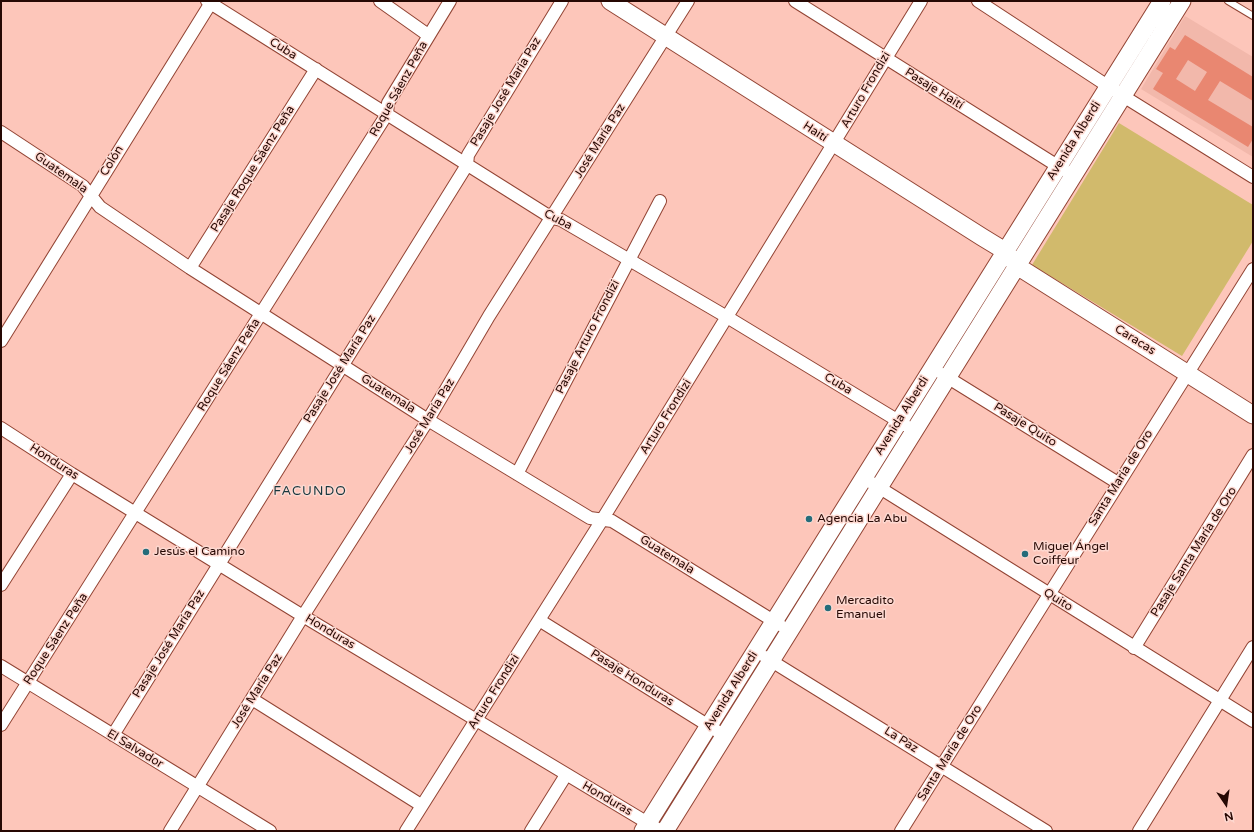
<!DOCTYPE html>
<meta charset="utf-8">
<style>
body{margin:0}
#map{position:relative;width:1254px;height:832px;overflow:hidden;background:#fdc6ba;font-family:"Varela Round",sans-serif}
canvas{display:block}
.frame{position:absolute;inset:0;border:2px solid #260803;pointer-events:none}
.north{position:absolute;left:1206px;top:784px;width:40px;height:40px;-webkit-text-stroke:3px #fdd8d0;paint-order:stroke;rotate:167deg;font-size:11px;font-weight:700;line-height:16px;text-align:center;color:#260803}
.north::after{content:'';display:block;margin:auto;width:14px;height:18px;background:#260803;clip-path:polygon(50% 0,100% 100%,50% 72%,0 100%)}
</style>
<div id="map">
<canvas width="1254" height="832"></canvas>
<div class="frame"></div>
<div class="north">N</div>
</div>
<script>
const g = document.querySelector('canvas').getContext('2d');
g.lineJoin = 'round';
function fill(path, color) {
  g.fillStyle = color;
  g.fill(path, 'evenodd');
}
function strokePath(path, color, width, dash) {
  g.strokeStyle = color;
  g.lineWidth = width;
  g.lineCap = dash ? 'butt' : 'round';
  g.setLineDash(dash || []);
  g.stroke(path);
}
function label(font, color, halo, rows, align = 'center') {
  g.font = font + ' "Varela Round",sans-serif';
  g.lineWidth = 3;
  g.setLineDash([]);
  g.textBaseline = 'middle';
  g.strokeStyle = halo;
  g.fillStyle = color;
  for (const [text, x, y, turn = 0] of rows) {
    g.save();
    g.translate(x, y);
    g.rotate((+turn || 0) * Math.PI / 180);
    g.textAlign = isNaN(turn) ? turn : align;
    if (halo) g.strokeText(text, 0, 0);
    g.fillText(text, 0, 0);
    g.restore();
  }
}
const built = new Path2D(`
 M1185,16L1253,57V157L1141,89Z`);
const green = new Path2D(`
 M1119,123L1253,205V241L1182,356L1032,265Z`);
const building = new Path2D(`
 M1185,35L1253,77V101L1220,81L1208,100L1253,127V139L1248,147L1153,89L1163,73L1156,69L1170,47L1175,50ZM1188,60L1207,72L1195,91L1176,79Z`);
const lane = new Path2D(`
 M1228,1L1253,16`);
const street = new Path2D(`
 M207,1L552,218L561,220L727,317L905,425
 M380,1L428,35
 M795,1L1064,170
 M978,1L1123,96L1253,177
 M1,132L83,186L100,207L190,268L428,420L590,518L612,521L780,625
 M190,268L316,69
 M1,341L212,1
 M942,374L1118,483
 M1,428L72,474L303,616L661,831
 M517,474L660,201
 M864,478L1253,721
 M1,585L72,474
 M539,620L725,736
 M1134,648L1253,455
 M765,657L1046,831
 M1,666L270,831
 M252,699L421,805
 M1,725L387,114L388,103L450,1
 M113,735L467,165L468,155L562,1
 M170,831L303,616L428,420L489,316L688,1
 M406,831L602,520L921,1
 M531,831L566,775
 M901,831L1253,269
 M1139,831L1253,647`);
const secondary = new Path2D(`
 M610,1L982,237L1005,251L1017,266L1253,415
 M643,831L1162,1
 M665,831L1182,1`);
const markers = [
 [809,519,4,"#256c7a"],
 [146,552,4,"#256c7a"],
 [1025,554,4,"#256c7a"],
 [828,608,4,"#256c7a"]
];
const streetNames = [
 ["Cuba",283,49,32],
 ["Roque Sáenz Peña",399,89,-61],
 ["Pasaje Haití",934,89,32],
 ["Arturo Frondizi",866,90,-60],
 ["Pasaje José María Paz",506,92,-59],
 ["Haití",815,132,33],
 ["José María Paz",600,141,-58],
 ["Avenida Alberdi",1074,141,-58],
 ["Colón",112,161,-58],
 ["Pasaje Roque Sáenz Peña",253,169,-58],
 ["Guatemala",61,173,35],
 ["Cuba",558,220,28],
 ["Pasaje Arturo Frondizi",588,337,-63],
 ["Caracas",1135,340,32],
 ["Roque Sáenz Peña",229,365,-58],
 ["Pasaje José María Paz",340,369,-58],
 ["Cuba",838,384,31],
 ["Guatemala",388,394,32],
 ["José María Paz",430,416,-59],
 ["Avenida Alberdi",902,416,-58],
 ["Arturo Frondizi",666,417,-58],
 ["Pasaje Quito",1025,425,32],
 ["Honduras",54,462,33],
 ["Santa María de Oro",1121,478,-58],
 ["Pasaje Santa María de Oro",1194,552,-58],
 ["Guatemala",667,555,32],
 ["Quito",1058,600,32],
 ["Honduras",330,632,31],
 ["Roque Sáenz Peña",56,639,-57],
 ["Pasaje José María Paz",169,644,-58],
 ["Pasaje Honduras",632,678,32],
 ["José María Paz",257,691,-58],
 ["Avenida Alberdi",731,691,-58],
 ["Arturo Frondizi",494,692,-58],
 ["La Paz",901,740,32],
 ["El Salvador",135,749,31],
 ["Santa María de Oro",950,753,-58],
 ["Honduras",607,799,30]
];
const poiNames = [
 ["Agencia La Abu",817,519],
 ["Miguel Ángel",1033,547],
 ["Coiffeur",1033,561],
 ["Jesús el Camino",154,552],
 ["Mercadito",836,601],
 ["Emanuel",836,615]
];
const neighbourhoodNames = [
 ["FACUNDO",310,492]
];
fill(built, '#f2b8ab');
fill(green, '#d1ba6c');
fill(building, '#e98771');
strokePath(lane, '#924434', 8);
strokePath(street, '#924434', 14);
strokePath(secondary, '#924434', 19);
strokePath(lane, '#fff', 6);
strokePath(street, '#fff', 12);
strokePath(secondary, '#fff', 17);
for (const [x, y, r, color] of markers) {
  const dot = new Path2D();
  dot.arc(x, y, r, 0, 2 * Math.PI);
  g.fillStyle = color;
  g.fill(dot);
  strokePath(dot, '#fdd8d0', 1.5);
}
label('12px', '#260803', '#fdd8d0', streetNames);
label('12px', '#260803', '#fdd8d0', poiNames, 'left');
g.letterSpacing = '1px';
label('13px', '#16373e', '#fdd8d0', neighbourhoodNames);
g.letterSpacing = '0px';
</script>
